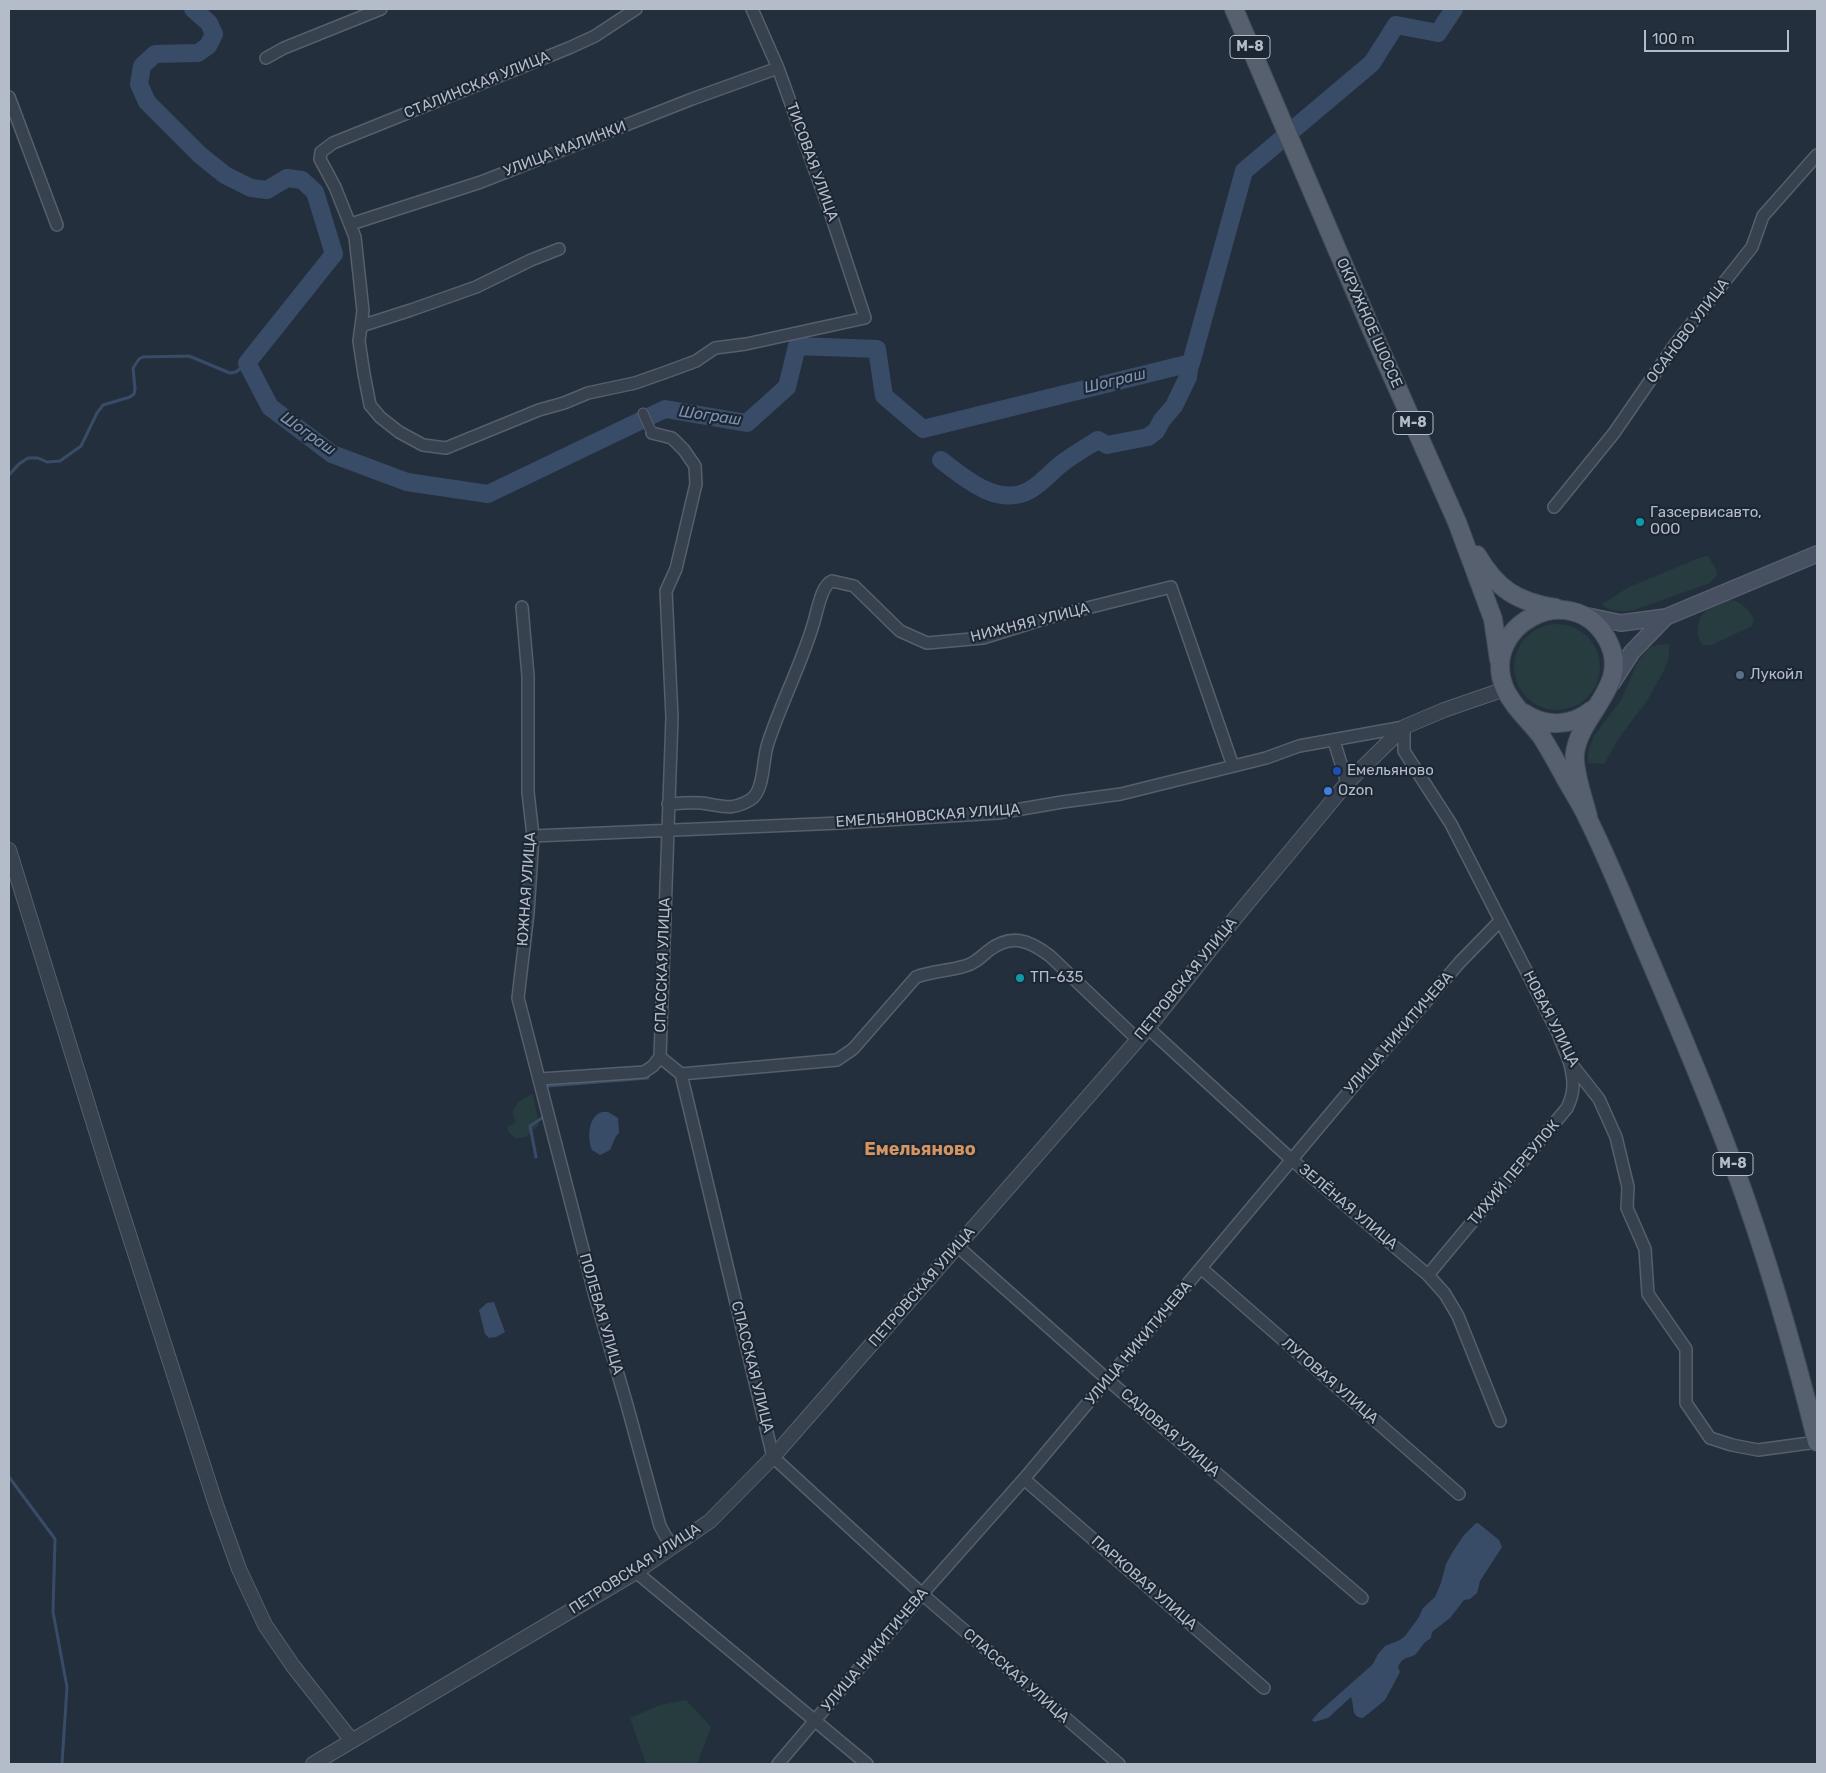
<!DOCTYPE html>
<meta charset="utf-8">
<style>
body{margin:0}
#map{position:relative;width:1826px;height:1773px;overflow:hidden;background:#242f3e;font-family:Rubik,sans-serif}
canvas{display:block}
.frame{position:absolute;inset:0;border:10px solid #b4bcc9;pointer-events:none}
.scale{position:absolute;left:1644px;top:30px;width:145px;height:22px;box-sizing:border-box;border:2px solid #b4bcc9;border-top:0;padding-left:6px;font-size:15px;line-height:18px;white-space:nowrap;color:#b4bcc9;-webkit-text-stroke:4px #1d2633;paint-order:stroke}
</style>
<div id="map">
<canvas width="1826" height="1773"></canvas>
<div class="frame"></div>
<div class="scale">100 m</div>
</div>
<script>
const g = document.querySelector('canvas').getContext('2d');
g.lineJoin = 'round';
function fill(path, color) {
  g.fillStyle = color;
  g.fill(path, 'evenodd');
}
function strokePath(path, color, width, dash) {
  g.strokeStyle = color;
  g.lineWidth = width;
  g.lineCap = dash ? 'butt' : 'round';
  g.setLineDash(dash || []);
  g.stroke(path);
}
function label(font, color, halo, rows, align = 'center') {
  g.font = font + ' Rubik,sans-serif';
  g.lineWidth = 4.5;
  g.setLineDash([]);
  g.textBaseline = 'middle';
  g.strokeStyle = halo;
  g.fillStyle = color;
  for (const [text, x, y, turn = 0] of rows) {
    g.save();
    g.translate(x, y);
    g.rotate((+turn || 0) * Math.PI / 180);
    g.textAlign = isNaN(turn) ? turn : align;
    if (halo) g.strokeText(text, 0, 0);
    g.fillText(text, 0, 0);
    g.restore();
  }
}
const green = new Path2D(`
 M1708,556L1716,569L1717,575L1710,583L1634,610C1622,612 1610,613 1602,604L1629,587L1702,557Z
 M1729,600C1741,600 1747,609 1754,618L1752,626L1711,645H1703C1698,639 1697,634 1698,626C1700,609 1715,606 1729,600Z
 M1514 667a43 43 0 1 1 86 0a43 43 0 1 1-86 0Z
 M1669,644V658L1663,672L1648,699L1617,741L1604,764L1588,763V751L1594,736L1621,700L1638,661L1649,648L1657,645Z
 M530,1095H533L539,1125L526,1137L515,1138L509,1133L507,1127L516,1122L512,1112L518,1102Z
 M686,1700L711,1727L697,1764H646L630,1718L660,1705Z`);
const water = new Path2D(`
 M602,1112H608L618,1118L619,1133L616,1136L610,1150L600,1155L592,1150C587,1137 588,1117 602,1112Z
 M494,1302L505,1332L496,1337L489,1338L485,1334L479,1310L487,1303Z
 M1476,1523H1478L1499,1540L1502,1547L1480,1581L1477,1593L1470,1599L1464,1600L1450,1618L1432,1632L1431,1638C1423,1643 1422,1646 1417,1653C1410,1660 1404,1654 1398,1667L1400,1672L1385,1700L1363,1718C1350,1717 1355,1706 1351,1697L1328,1718L1314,1722L1312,1720L1319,1712L1373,1664L1378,1654L1385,1646L1400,1640L1405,1636L1419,1617L1423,1608L1435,1597L1441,1583L1446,1564L1452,1553L1464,1535Z`);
const stream = new Path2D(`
 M9,475L19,464L28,458H38L47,462L60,461L81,446L97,413L103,405L130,397L134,394L135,389L133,368L139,359L143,357L189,356L230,373L236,372L247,363
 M548,1086L648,1078
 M536,1157L530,1126L545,1116
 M9,1477L55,1539L53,1612L67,1687L62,1764`);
const river = new Path2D(`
 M193,9L209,23L214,34L208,46L198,53L155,54L142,66L139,84L147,102L200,155L225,175L251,188L267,190L287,178L302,180L315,192L334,254L247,363L270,407L332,454L407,482L488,494L665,409L747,423L787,387L797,346L877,349L884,396L923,429L1191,363L1244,171L1372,63L1396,25L1438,33L1454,9
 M941,460C964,478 999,508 1030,490C1041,484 1050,473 1060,465C1072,455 1085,448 1098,440L1107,445L1148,437L1156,431L1162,420L1174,406L1188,377L1190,363`);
const pedestrian = new Path2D(`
 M643,413L652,433`);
const minor = new Path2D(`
 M636,9L595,36L569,48L333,143L321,152L320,159L335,187L355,237L363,311L359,341L364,374L370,405L380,417L399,432L423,445L446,448L539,410L564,403L588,393L635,383L669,371L696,361L715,348L746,344L865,318L831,215L778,68L752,9
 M266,58L284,48L381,9
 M9,97L57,225
 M351,224L481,182L692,99L778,68
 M361,326L411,310L476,287L531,260L559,249
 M652,433L672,438L684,450L695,466L696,484L676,569L666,591L672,717L660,1057L681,1074L773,1457L922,1594L1119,1764
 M1554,507L1614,433L1676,343L1752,247L1763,216L1817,155
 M522,607L528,676V792L533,836L528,913L518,998L595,1296L627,1405L660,1526L666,1537L674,1545
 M1334,741L1347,783
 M668,804C680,803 691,802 702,803C723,806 731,811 750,800C765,791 762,760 768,743C781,703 801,665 813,625C817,613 821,585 832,581L854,586L900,631L927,643L983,638L1047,618L1171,587L1233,766
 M533,836L840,823L998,813L1062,802L1121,794L1266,758L1299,746L1404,727V751L1451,824L1557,1031L1569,1061L1599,1099L1616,1137L1628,1187L1627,1208L1645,1249L1648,1294L1686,1349V1403L1710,1438L1732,1445L1758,1450L1817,1442
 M1148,1028L1292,1160L1428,1275L1445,1294L1458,1316L1500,1421
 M681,1074L837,1060L853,1049L916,977C932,971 949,971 965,966C974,964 981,957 988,951C1011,933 1029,940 1050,956L1137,1039
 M540,1079L644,1072L653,1066L660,1057
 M957,1246L1108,1380L1362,1598
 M1201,1268L1459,1494
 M1428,1275L1567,1108C1575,1092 1574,1080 1570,1064
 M1024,1479L1264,1688
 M636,1572L867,1764
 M778,1764L922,1594L1024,1479L1361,1077L1460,962L1500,921`);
const tertiary = new Path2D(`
 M9,850L106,1163L216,1505L239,1569L265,1625L293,1666L352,1741
 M313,1764L636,1572L710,1521L773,1457L1148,1028L1236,917L1347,783L1404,727L1444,710L1505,689`);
const secondary = new Path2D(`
 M1583,615L1621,623L1666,617L1817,554
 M1612,683L1632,652L1666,617`);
const primary = new Path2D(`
 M1234,9L1369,324L1457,522L1493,619L1499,660
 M1477,555C1497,589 1517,602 1556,608
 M1524,713C1546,728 1572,726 1592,710
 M1588,817C1584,799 1573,771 1575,753C1581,711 1632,685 1607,639C1571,576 1478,626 1505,689C1513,707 1530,721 1541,736C1549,748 1555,760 1562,772C1570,788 1581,803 1588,819C1608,859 1625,902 1643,944C1675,1018 1707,1093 1735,1169C1768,1259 1794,1350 1817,1442`);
const markers = [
 [1640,522,5,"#0f9aa8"],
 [1740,675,5,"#5c6f8a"],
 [1337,771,5,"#1a4fb4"],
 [1328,791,5,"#3f7fe0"],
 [1020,978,5,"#0f9aa8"]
];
const shields = [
 [1250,47,40],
 [1413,423,40],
 [1733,1164,40]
];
const shieldNames = [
 ["М-8",1250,47],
 ["М-8",1413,423],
 ["М-8",1733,1164]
];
const streetNames = [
 ["СТАЛИНСКАЯ УЛИЦА",477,85,-22],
 ["УЛИЦА МАЛИНКИ",565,149,-21],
 ["ТИСОВАЯ УЛИЦА",812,162,70],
 ["ОКРУЖНОЕ ШОССЕ",1369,323,66],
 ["ОСАНОВО УЛИЦА",1688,331,-53],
 ["НИЖНЯЯ УЛИЦА",1030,623,-14],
 ["ЕМЕЛЬЯНОВСКАЯ УЛИЦА",928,816,-4],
 ["ЮЖНАЯ УЛИЦА",527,889,-86],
 ["СПАССКАЯ УЛИЦА",663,965,-88],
 ["ПЕТРОВСКАЯ УЛИЦА",1186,979,-51],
 ["НОВАЯ УЛИЦА",1551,1019,63],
 ["УЛИЦА НИКИТИЧЕВА",1399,1033,-49],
 ["ТИХИЙ ПЕРЕУЛОК",1514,1173,-50],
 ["ЗЕЛЁНАЯ УЛИЦА",1348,1207,40],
 ["ПЕТРОВСКАЯ УЛИЦА",922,1287,-49],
 ["ПОЛЕВАЯ УЛИЦА",601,1314,74],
 ["УЛИЦА НИКИТИЧЕВА",1139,1343,-50],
 ["СПАССКАЯ УЛИЦА",752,1367,76],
 ["ЛУГОВАЯ УЛИЦА",1330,1381,41],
 ["САДОВАЯ УЛИЦА",1170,1433,41],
 ["ПЕТРОВСКАЯ УЛИЦА",635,1569,-33],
 ["ПАРКОВАЯ УЛИЦА",1144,1583,41],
 ["УЛИЦА НИКИТИЧЕВА",875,1650,-50],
 ["СПАССКАЯ УЛИЦА",1016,1676,41]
];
const poiNames = [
 ["Газсервисавто,",1650,513],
 ["ООО",1650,530],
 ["Лукойл",1750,675],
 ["Емельяново",1347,771],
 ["Ozon",1338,791],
 ["ТП-635",1030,978]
];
const waterNames = [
 ["Шограш",1115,381,-14],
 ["Шограш",710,416,8],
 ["Шограш",308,434,35]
];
const quarterNames = [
 ["Емельяново",920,1150]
];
fill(green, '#263c3f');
fill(water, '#394c67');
strokePath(stream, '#394c67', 3);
strokePath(river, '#394c67', 18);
strokePath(pedestrian, '#565f6c', 11);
strokePath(minor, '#565f6c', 14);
strokePath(tertiary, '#565f6c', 16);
strokePath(secondary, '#565f6c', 18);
strokePath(primary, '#414a57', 20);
strokePath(pedestrian, '#38414e', 9);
strokePath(minor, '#38414e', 11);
strokePath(tertiary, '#38414e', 14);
strokePath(secondary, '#465061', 15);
strokePath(primary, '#56606e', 18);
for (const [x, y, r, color] of markers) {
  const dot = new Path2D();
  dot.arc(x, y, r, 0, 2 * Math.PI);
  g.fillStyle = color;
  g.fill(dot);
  strokePath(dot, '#1d2633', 2);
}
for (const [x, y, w] of shields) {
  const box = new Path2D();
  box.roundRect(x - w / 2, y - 11.5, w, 23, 4);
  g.fillStyle = '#1d2633';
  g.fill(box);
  strokePath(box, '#b4bcc9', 1);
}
label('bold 14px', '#b4bcc9', null, shieldNames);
label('15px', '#b4bcc9', '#1d2633', streetNames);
label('15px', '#b4bcc9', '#1d2633', poiNames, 'left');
label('italic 16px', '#7c92b1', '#1d2633', waterNames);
label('bold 18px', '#d59563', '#1d2633', quarterNames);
</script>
